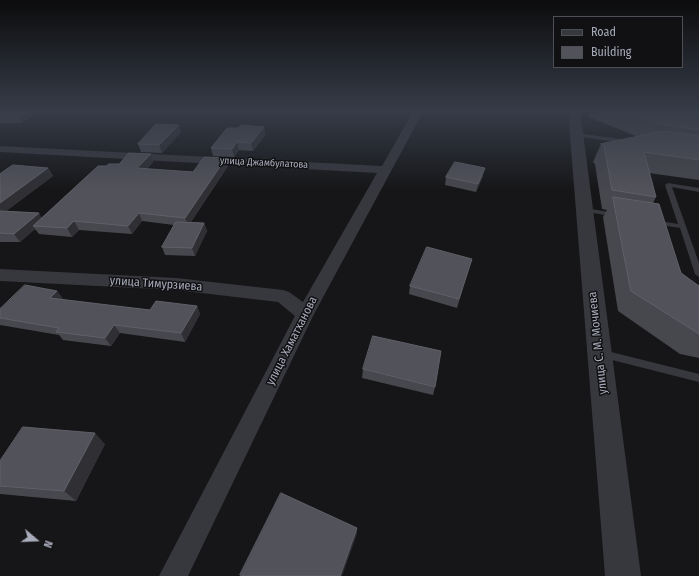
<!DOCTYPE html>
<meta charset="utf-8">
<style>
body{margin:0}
#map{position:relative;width:699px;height:576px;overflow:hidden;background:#161618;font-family:"Fira Sans Condensed",sans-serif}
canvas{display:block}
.legend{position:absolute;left:553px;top:16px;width:130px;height:52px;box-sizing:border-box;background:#111113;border:1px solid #4d4f56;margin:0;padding:5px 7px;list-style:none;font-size:12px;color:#a7abba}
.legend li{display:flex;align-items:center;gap:8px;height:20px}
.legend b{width:20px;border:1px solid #4d4f56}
.north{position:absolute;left:16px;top:520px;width:40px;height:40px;-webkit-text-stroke:3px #111113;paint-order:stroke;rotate:109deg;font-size:11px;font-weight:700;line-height:16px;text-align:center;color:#a7abba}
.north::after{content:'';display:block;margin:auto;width:14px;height:18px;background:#a7abba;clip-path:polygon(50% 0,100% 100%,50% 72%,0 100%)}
</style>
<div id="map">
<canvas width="699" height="576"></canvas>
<ul class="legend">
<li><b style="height:5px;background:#37373e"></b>Road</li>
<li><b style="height:11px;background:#52525a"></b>Building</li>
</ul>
<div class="north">N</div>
</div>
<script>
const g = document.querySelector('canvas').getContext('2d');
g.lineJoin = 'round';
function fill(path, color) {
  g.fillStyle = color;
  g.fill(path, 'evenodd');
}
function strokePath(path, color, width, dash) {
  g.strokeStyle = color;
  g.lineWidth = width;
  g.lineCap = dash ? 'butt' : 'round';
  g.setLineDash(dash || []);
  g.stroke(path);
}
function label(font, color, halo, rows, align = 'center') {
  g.font = font + ' "Fira Sans Condensed",sans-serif';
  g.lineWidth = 3;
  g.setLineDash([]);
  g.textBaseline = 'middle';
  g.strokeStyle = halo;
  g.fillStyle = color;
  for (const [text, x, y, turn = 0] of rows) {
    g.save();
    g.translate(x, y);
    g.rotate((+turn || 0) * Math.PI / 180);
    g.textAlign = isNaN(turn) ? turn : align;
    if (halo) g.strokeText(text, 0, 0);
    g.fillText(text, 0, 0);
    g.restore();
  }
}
const service = new Path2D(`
 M577,133L628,140L631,142L628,144L575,136V134Z
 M668,183L699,188V192L672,187L699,263V277L695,274L680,228L654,224L651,222L654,220L678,224L665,185Z
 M585,208L615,213L618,215L615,217L583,211L582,210Z
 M603,350L699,374V382L600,357L598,354L600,351Z`);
const minor = new Path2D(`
 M414,110H424L314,314L188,576H159L295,316L278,302L176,290L0,281V269L176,278L283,290L289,292L303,302L377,173L0,152V146L382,166Z`);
const tertiary = new Path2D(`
 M568,110H580L641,576H605Z`);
const wall = new Path2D(`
 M0,110H42L22,123H0Z
 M588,110H699V180L649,173L656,197L653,203L681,273L699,286V358L680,354L618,311L603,217L607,210L602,209L595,164L593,162L601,144L638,137L589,117Z
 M264,127L265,135L253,151L239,150L234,157L213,156L211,148L238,128Z
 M181,132L162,153L141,152L138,144Z
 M151,154L153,162L147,169L193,172L228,166L191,222L204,223L207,231L195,256L165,255L162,247L174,225L142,221L132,234L79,230L72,237L39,234L35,229L20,242H0V174L48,168L53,176L6,211L39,213L41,218L106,166L119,164Z
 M483,176L476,192L445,185L446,177Z
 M469,267L457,308L409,294L410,286Z
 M57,291L63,299V300L150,310L197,306L200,314L185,342L120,333L111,346L63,340L59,335L0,325V309Z
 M363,369L435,387L433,395L362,378Z
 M105,444L76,501L0,494V461Z`);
const shadedWall = new Path2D(`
 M29,110H42L22,123L19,117Z
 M179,125L181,132L162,153L159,145Z
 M264,127L265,135L253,151L251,143Z
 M237,142L239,150L234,157L232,149Z
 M151,154L153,162L140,176L137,168Z
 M226,158L228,166L188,226L185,218Z
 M48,168L53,176L0,216V203Z
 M485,168L483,176L476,192L478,184Z
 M39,213L44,222L33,226L35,229L20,242L14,234Z
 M139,213L142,221L132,234L128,226Z
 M74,221L79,230L72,237L67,228Z
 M204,223L207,231L195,256L192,248Z
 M57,291L63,299L56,307L50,298Z
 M197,306L200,314L185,342L181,333Z
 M114,325L120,333L111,346L105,338Z
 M95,433L105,444L76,501L64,491Z
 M357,528V534L342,576H340Z`);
const building = new Path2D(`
 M0,110H29L19,117L0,116Z
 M622,110H699V130L661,124Z
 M156,124L179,125L159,145L138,144Z
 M241,125L264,127L251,143L237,142L232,149L211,148L227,128H238Z
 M665,131L699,136V160L644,152L656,197L612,190L604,146L601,144Z
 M129,153L151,154L137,168L193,172L204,157L226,158L185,218L139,213L128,226L74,221L67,228L33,226L98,166H106L109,164H119Z
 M455,162L485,168L478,184L446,177Z
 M13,165L48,168L0,203V174Z
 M613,197L659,204L681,273L699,286V334L631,291Z
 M0,211L39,213L14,234L0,233Z
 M176,222L204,223L192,248L162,247Z
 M427,247L472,259L459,299L410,286Z
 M25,285L57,291L50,298L150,310L156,301L197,306L181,333L114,325L105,338L56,332L59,328L0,318V309Z
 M373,336L441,351L435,387L363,369Z
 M23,427L95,433L64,491L0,486V461Z
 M281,493L357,528L340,576H242L240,575Z`);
const farStreetnames = [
 ["улица Джамбулатова",264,163,3]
];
const streetNames = [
 ["улица Тимурзиева",156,284,4],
 ["улица Хаматханова",292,341,-63],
 ["улица С. М. Мочиева",598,343,-96]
];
fill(service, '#37373e');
fill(minor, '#37373e');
fill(tertiary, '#37373e');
fill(wall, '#47474e');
fill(shadedWall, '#2f2f34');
fill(building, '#52525a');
strokePath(building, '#5f6069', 1);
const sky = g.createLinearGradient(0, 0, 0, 191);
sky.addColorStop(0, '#0c0c0d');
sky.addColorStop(0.58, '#363c48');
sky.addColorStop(1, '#363c4800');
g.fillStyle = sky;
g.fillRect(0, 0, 699, 191);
label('10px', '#a7abba', '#111113', farStreetnames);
label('12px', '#a7abba', '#111113', streetNames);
</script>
